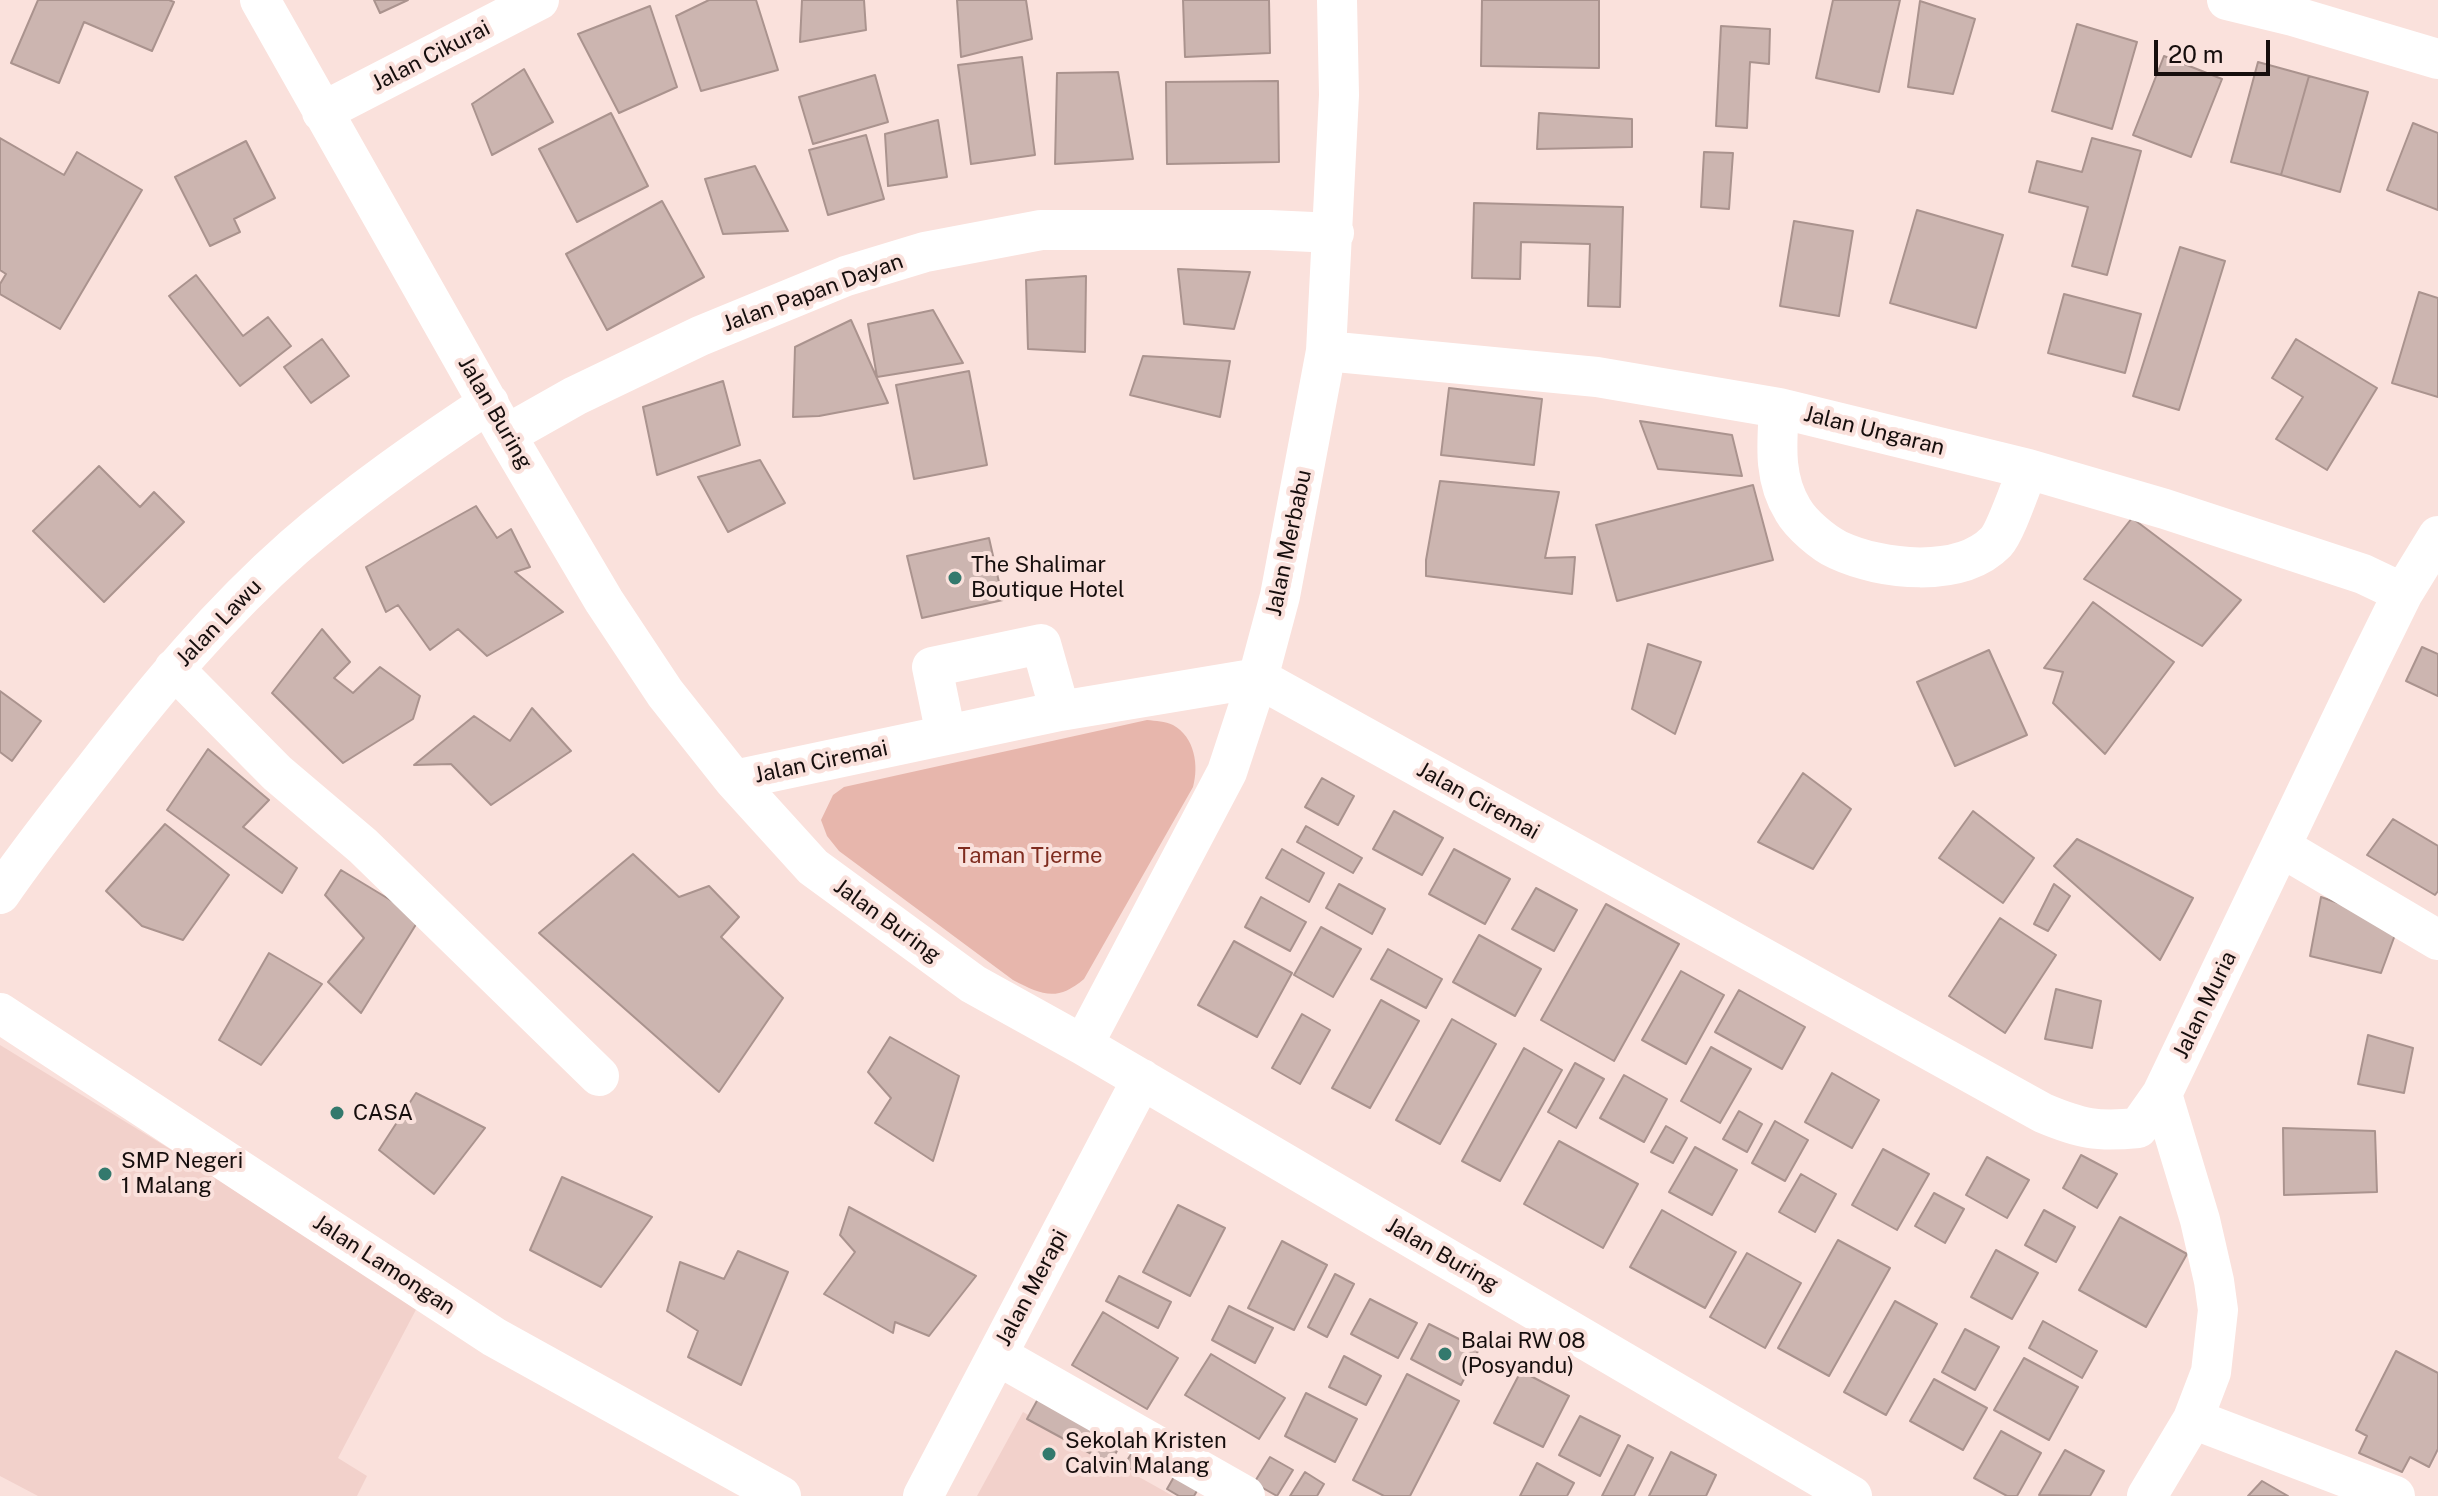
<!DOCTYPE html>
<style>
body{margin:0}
#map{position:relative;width:2438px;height:1496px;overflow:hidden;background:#fae1dc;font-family:"Public Sans",sans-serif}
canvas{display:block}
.scale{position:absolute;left:2154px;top:40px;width:116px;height:36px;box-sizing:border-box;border:4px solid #160e0d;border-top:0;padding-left:10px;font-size:24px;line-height:28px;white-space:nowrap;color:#160e0d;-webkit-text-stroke:6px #fae1dc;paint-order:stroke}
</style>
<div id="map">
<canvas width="2438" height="1496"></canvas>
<div class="scale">20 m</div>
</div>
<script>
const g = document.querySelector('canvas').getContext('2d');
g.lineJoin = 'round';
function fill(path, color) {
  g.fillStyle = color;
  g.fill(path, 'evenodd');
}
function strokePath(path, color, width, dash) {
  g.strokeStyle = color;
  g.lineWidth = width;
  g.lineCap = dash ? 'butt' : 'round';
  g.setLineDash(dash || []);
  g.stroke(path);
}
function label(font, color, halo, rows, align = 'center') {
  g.font = font + ' "Public Sans",sans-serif';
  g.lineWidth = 8;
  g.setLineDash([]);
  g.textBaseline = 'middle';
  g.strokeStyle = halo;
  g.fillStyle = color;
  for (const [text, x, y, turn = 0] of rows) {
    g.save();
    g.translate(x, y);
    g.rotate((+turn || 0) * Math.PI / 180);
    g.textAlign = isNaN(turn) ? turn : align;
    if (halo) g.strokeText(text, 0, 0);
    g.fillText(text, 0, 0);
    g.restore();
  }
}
const built = new Path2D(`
 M0,1045L420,1302L338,1458L367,1476L357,1496H38L0,1476Z
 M1023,1412L1173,1496H977Z`);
const green = new Path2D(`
 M1147,720C1156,721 1165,721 1173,725C1195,737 1199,766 1193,787L1084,979C1057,1002 1042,995 1013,980L839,851L827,836L821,820L833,795L844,787Z`);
const building = new Path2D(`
 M38,0H169L174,2L152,51L84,22L59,83L11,63Z
 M374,0H408L380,13Z
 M709,0H756L778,70L701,91L676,16Z
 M802,0H864L866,30L800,42Z
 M957,0H1026L1032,39L961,57Z
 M1183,0H1269L1270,53L1185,57Z
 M1482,0H1599V68L1481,66Z
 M1833,0H1900L1879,92L1816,78Z
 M1920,1L1975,19L1953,94L1908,87Z
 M650,6L677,87L619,113L578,34Z
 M2077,24L2137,42L2112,129L2052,111Z
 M1721,26L1770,29L1769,64L1750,62L1747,128L1716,126Z
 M2164,56L2222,79L2191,157L2133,135Z
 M1022,57L1035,155L971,164L958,65Z
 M2258,62L2309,76L2281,175L2231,162Z
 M524,69L553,122L492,155L472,104Z
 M1118,72L1133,159L1055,164L1057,73Z
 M875,75L888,122L813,144L799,97Z
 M2309,76L2368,92L2340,192L2281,175Z
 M1278,81L1279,162L1167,164L1166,82Z
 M611,113L648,186L577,222L539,149Z
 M1539,113L1632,119V147L1537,149Z
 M938,120L947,177L888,186L885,134Z
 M2413,123L2438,133V210L2387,190Z
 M866,135L884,199L828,215L809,150Z
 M0,138L64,175L77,152L142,190L60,329L0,294V284L6,274L0,270Z
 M2092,138L2141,151L2107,275L2072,266L2088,207L2029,192L2037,161L2082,172Z
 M246,141L275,198L234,219L240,232L210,246L175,177Z
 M1704,152L1733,153L1729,209L1701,207Z
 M755,166L788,231L723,234L705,179Z
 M662,201L704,277L607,330L566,254Z
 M1474,203L1623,207L1620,307L1588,306L1590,244L1521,242L1520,279L1472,278Z
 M1917,210L2003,235L1976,328L1890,303Z
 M1794,221L1853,231L1839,316L1780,306Z
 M2180,247L2225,261L2179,410L2133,396Z
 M1178,269L1250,272L1234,329L1184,324Z
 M196,275L243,336L268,317L291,346L240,386L169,296Z
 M1086,276L1085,352L1028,349L1026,280Z
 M2419,292L2438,298V397L2392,383Z
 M2064,294L2141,314L2125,373L2048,353Z
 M933,310L963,363L877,377L868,324Z
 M851,320L888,403L819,416L793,417L795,347Z
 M322,339L349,376L311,403L284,367Z
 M2296,339L2377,388L2327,470L2276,439L2303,397L2272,378Z
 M1143,356L1230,361L1220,417L1130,395Z
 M969,371L987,465L914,479L896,385Z
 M723,381L740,445L657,475L643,407Z
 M1449,388L1542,399L1534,465L1441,455Z
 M1640,421L1732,435L1742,476L1658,469Z
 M760,460L785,503L728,532L698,477Z
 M99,466L140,507L154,492L184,522L104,602L33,531Z
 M1440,481L1559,492L1545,558L1575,557L1572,594L1426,576V560Z
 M1753,485L1773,560L1617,601L1596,525Z
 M476,506L497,538L511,529L530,567L515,572L563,612L487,656L458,629L430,650L398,605L386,612L366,567Z
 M2132,518L2241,600L2202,646L2084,579Z
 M989,538L1003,600L922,618L907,556Z
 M2093,602L2174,662L2105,754L2053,703L2063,672L2044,668Z
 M322,629L350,662L334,678L353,693L380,667L420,696L413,719L343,763L272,693Z
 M1648,644L1701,662L1675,734L1632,709Z
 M2422,647L2438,654V696L2406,681Z
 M1989,650L2027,735L1955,766L1917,682Z
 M0,691L41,721L12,761L0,752Z
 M532,708L571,751L491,805L451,764L414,765L474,716L510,741Z
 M208,749L269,800L243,827L297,868L282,893L167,810Z
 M1803,773L1851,809L1813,869L1758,842Z
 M1322,778L1354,796L1338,825L1305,807Z
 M1394,811L1443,838L1422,875L1373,849Z
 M1973,811L2034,858L2003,903L1939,858Z
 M2393,819L2438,846V891L2435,895L2367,855Z
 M165,824L229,875L183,940L142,926L106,891Z
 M1306,826L1362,858L1353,873L1297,842Z
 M2077,839L2193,898L2160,960L2054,866Z
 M1282,849L1324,873L1309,902L1266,878Z
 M1454,849L1510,879L1485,924L1429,894Z
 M633,854L679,897L709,886L739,917L721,937L783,998L719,1092L539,933Z
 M341,870L420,918L361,1013L328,982L364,938L325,895Z
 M1339,884L1385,909L1372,934L1326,908Z
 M2054,884L2070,896L2048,931L2034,924Z
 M1536,888L1577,910L1554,951L1512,929Z
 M1261,897L1306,922L1290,951L1245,927Z
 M2321,897L2399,924L2381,973L2310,956Z
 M1606,904L1679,944L1614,1061L1541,1020Z
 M2000,918L2056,955L2005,1033L1949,996Z
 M1321,927L1361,949L1333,997L1294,975Z
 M1479,935L1541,969L1515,1016L1453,982Z
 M1234,941L1292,973L1257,1037L1198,1005Z
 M1388,949L1442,979L1426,1008L1371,979Z
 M269,953L322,984L261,1065L219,1040Z
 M1681,971L1724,995L1686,1064L1642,1040Z
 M2056,989L2101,1001L2092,1048L2045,1039Z
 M1739,990L1805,1027L1782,1069L1715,1032Z
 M1381,1000L1419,1021L1370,1108L1332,1088Z
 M1302,1014L1330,1030L1300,1084L1272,1068Z
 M1452,1019L1496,1044L1440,1144L1396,1120Z
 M2368,1035L2413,1048L2404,1093L2358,1084Z
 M890,1037L959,1076L933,1161L875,1123L891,1098L868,1072Z
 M1711,1047L1751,1069L1720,1123L1681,1101Z
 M1524,1048L1562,1070L1500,1181L1462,1161Z
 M1575,1063L1604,1079L1576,1128L1548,1112Z
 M1832,1073L1879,1100L1852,1148L1805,1122Z
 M1624,1075L1667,1099L1644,1142L1600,1118Z
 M416,1093L485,1128L434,1194L379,1150Z
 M1739,1111L1762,1124L1747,1152L1723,1139Z
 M1775,1121L1808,1140L1785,1181L1752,1163Z
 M1666,1126L1687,1138L1673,1163L1651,1152Z
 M2283,1128L2375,1131L2377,1192L2284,1195Z
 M1559,1141L1638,1184L1603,1248L1524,1204Z
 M1695,1147L1737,1170L1712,1215L1669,1192Z
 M1883,1149L1929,1174L1897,1230L1852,1205Z
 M2081,1155L2117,1174L2097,1208L2063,1188Z
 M1987,1157L2029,1180L2007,1218L1966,1195Z
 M1801,1174L1836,1194L1815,1232L1779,1212Z
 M562,1177L652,1217L601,1287L530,1250Z
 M1934,1193L1964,1209L1945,1243L1915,1226Z
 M1178,1205L1225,1228L1190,1296L1143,1272Z
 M849,1207L976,1276L929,1336L895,1322L893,1333L824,1294L855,1252L840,1235Z
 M1662,1210L1736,1252L1705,1308L1630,1267Z
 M2044,1210L2075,1227L2056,1262L2025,1245Z
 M2120,1217L2187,1254L2146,1327L2079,1290Z
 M1838,1240L1890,1268L1829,1376L1778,1348Z
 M1282,1241L1327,1265L1294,1330L1248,1308Z
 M1996,1250L2038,1273L2012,1319L1971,1297Z
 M738,1251L788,1272L741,1385L688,1357L698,1331L667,1311L680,1262L724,1279Z
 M1747,1253L1801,1283L1765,1348L1710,1317Z
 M1335,1274L1354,1284L1327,1337L1308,1327Z
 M1119,1276L1171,1302L1158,1328L1106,1301Z
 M1370,1299L1417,1323L1398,1358L1351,1334Z
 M1895,1301L1937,1324L1886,1415L1844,1392Z
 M1229,1306L1273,1328L1255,1363L1212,1340Z
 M1103,1312L1178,1358L1147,1409L1072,1365Z
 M2043,1321L2097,1351L2082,1378L2029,1348Z
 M1429,1324L1479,1349L1461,1385L1411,1359Z
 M1965,1329L1999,1347L1975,1390L1942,1372Z
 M2396,1351L2438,1373V1449L2429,1467L2410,1457L2402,1472L2359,1453L2367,1436L2356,1430Z
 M1211,1354L1285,1398L1259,1439L1185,1395Z
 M1344,1356L1381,1376L1366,1405L1329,1387Z
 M2024,1358L2078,1387L2049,1440L1994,1410Z
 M1521,1371L1569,1396L1543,1447L1494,1423Z
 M1407,1374L1459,1401L1410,1496H1384L1353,1480Z
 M1934,1379L1987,1408L1963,1450L1910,1421Z
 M1044,1388L1127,1432L1110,1464L1027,1419Z
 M1306,1393L1357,1419L1335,1462L1285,1436Z
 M1580,1416L1620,1436L1600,1476L1559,1455Z
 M2001,1431L2041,1453L2017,1496H2007L1974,1478Z
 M1139,1442L1156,1452L1142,1476L1124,1465Z
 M1628,1445L1653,1458L1634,1496H1602Z
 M2065,1450L2104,1471L2090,1496L2039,1495Z
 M1671,1452L1716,1475L1706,1496H1649Z
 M1270,1457L1293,1470L1277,1496L1254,1483Z
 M1537,1463L1574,1483L1567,1496H1520Z
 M1305,1472L1324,1484L1317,1496H1290Z
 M1175,1475L1198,1489L1194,1496H1179L1167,1489Z
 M2262,1481L2288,1496H2248Z`);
const minor = new Path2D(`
 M260,0L506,435L604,601L665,693L734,780L813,867L973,984L1083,1045L1852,1496
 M2227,0L2293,16L2438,59
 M322,112L539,0
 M1326,351L1597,377L1779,408L2028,469L2165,509L2363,574L2403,593
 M1779,408C1777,443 1773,478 1793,510C1801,524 1823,543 1838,550C1881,570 1960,579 1996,542C2006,531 2021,485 2028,469
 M506,435L575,396L700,336L846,276L925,252L1041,230H1269L1334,233
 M174,669L277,773L363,846L599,1076
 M946,735L932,667L1041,644L1060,711
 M734,780L1060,711L1258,678L2043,1113C2081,1129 2097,1132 2138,1128L2162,1094L2369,662L2403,593L2438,536
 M2281,847L2438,940
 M0,894C30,850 63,809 95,768C156,689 219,613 294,547C355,494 421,448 489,403
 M0,1013L494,1337L781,1496
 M1083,1045L1227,772L1258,678L1280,596L1326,351L1339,95L1337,0
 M997,1355L1245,1496
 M2193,1419L2395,1496
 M923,1496L1142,1079
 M2147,1496L2193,1419L2211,1372L2218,1310L2214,1281L2200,1220L2162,1094`);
const markers = [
 [955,578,8,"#33796d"],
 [337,1113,8,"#33796d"],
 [105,1174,8,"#33796d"],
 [1445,1354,8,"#33796d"],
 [1049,1454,8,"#33796d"]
];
const streetNames = [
 ["Jalan Cikurai",431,56,-27],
 ["Jalan Papan Dayan",813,293,-20],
 ["Jalan Buring",495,413,60],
 ["Jalan Ungaran",1874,431,14],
 ["Jalan Merbabu",1289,543,-78],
 ["Jalan Lawu",219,623,-46],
 ["Jalan Ciremai",821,762,-12],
 ["Jalan Ciremai",1478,801,29],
 ["Jalan Buring",887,921,36],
 ["Jalan Muria",2205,1005,-64],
 ["Jalan Buring",1442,1255,30],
 ["Jalan Lamongan",384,1265,33],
 ["Jalan Merapi",1032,1288,-62]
];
const poiNames = [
 ["The Shalimar",971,565],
 ["Boutique Hotel",971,590],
 ["CASA",353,1113],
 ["SMP Negeri",121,1161],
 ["1 Malang",121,1186],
 ["Balai RW 08",1461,1341],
 ["(Posyandu)",1461,1366],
 ["Sekolah Kristen",1065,1441],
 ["Calvin Malang",1065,1466]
];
const parkNames = [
 ["Taman Tjerme",1030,856]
];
fill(built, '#f2d1cb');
fill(green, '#e7b6ac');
fill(building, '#ccb5b0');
strokePath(building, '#aa938e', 2);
strokePath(minor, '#fff', 40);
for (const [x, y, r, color] of markers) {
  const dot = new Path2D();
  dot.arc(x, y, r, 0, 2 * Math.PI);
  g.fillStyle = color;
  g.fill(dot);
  strokePath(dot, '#fae1dc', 3);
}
label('22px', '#160e0d', '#fae1dc', streetNames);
label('22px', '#160e0d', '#fae1dc', poiNames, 'left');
label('22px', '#7f2c1f', '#fae1dc', parkNames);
</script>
